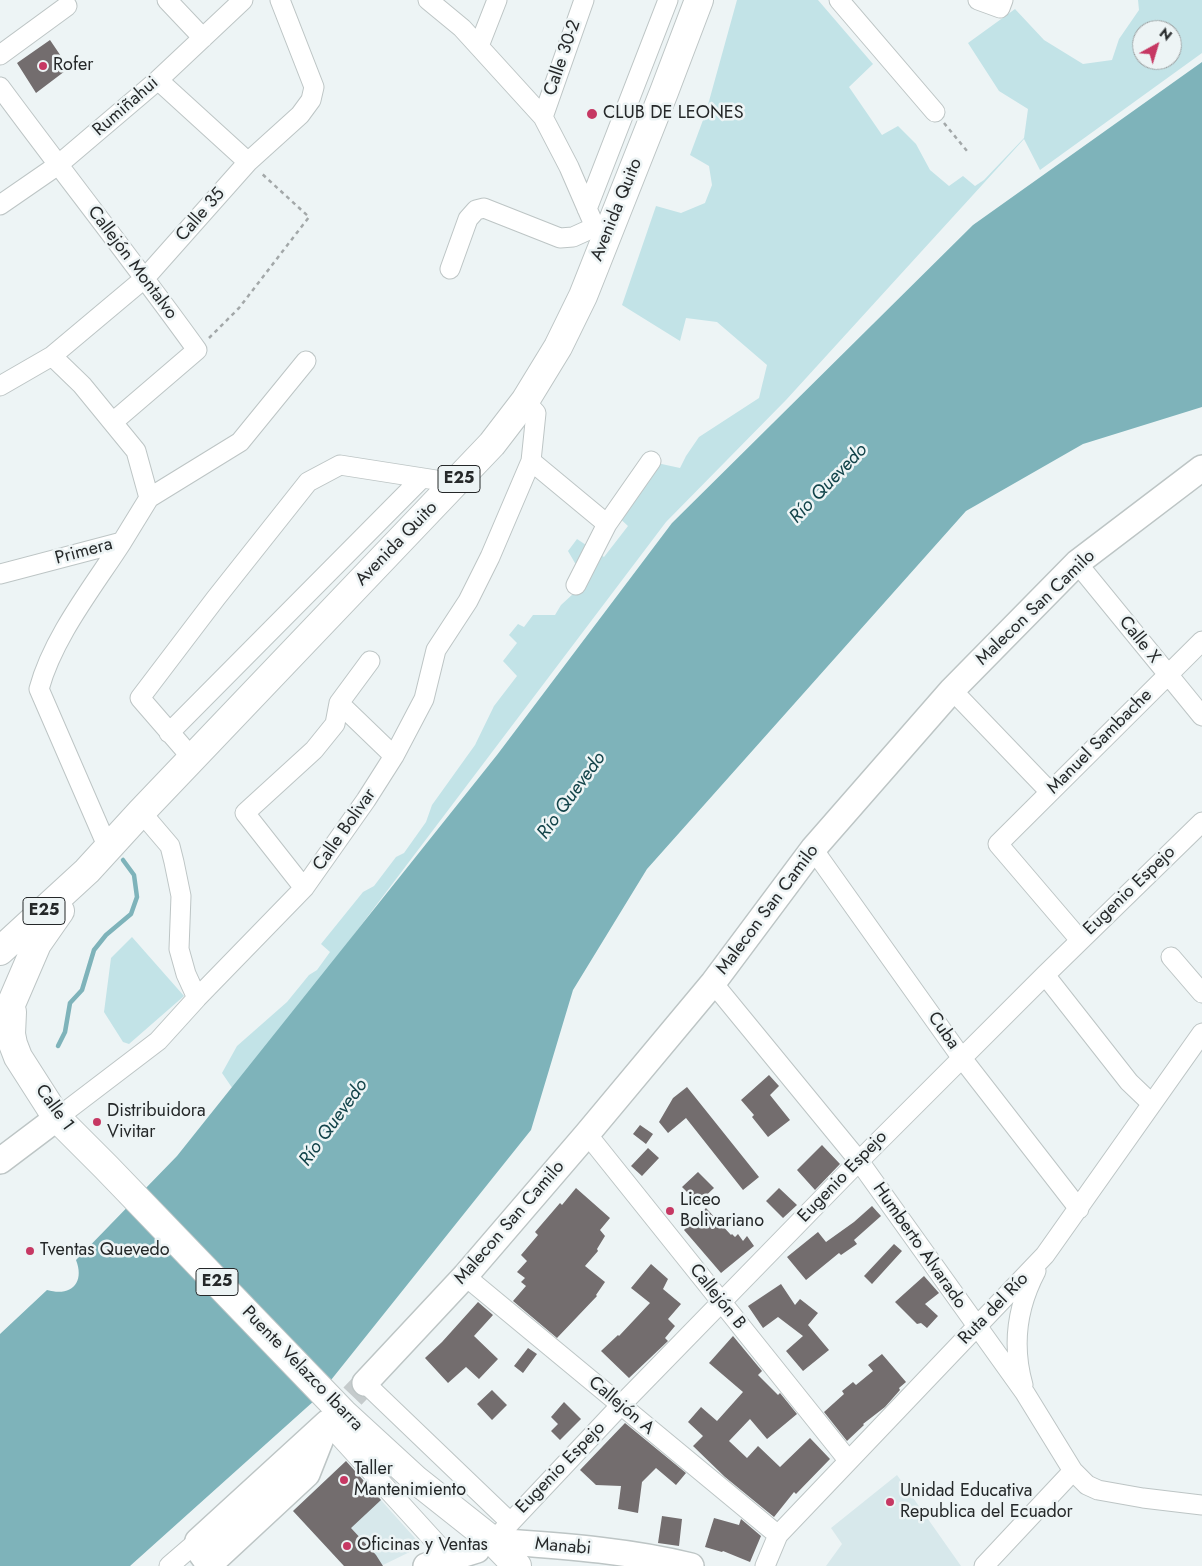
<!DOCTYPE html>
<meta charset="utf-8">
<style>
body{margin:0}
#map{position:relative;width:1202px;height:1566px;overflow:hidden;background:#edf4f5;font-family:Jost,sans-serif}
canvas{display:block}
.north{position:absolute;left:1132px;top:20px;width:50px;height:50px;box-sizing:border-box;background:#edf4f5;border:1px solid #9da2a3;border-radius:50%;rotate:39deg;font-size:14px;font-weight:700;line-height:20px;text-align:center;color:#252829}
.north::after{content:'';display:block;margin:auto;width:18px;height:22px;background:#c63863;clip-path:polygon(50% 0,100% 100%,50% 72%,0 100%)}
</style>
<div id="map">
<canvas width="1202" height="1566"></canvas>
<div class="north">N</div>
</div>
<script>
const g = document.querySelector('canvas').getContext('2d');
g.lineJoin = 'round';
function fill(path, color) {
  g.fillStyle = color;
  g.fill(path, 'evenodd');
}
function strokePath(path, color, width, dash) {
  g.strokeStyle = color;
  g.lineWidth = width;
  g.lineCap = dash ? 'butt' : 'round';
  g.setLineDash(dash || []);
  g.stroke(path);
}
function label(font, color, halo, rows, align = 'center') {
  g.font = font + ' Jost,sans-serif';
  g.lineWidth = 5;
  g.setLineDash([]);
  g.textBaseline = 'middle';
  g.strokeStyle = halo;
  g.fillStyle = color;
  for (const [text, x, y, turn = 0] of rows) {
    g.save();
    g.translate(x, y);
    g.rotate((+turn || 0) * Math.PI / 180);
    g.textAlign = isNaN(turn) ? turn : align;
    if (halo) g.strokeText(text, 0, 0);
    g.fillText(text, 0, 0);
    g.restore();
  }
}
const built = new Path2D(`
 M346,1461L422,1546L381,1566H344L293,1511Z
 M897,1475L961,1566H826L842,1544L831,1528Z`);
const green = new Path2D(`
 M737,0H818L873,64L849,87L882,135L898,126L916,144L930,170L949,186L963,176L975,186L984,180L1024,138L1028,109L999,91L968,43L1015,9L1044,40L1083,64L1112,60L1119,39L1139,10L1138,0H1202V53L1040,170L1024,139L786,400L666,522L235,1092L222,1073L237,1046L287,1002L309,975L317,970L330,952L321,944L363,892L374,886L396,857L404,853L426,822L432,805L475,745L494,706L517,676L503,661L517,643L509,635L518,624L524,627L533,615H555L561,605L586,582L568,551L577,539L604,557L628,526L615,514L657,463L680,468L686,456L699,437L759,398L767,365L717,322L686,318L680,341L622,305L656,206L681,213L705,203L712,185L709,166L690,155L706,112ZM1142,30H1172V60H1142Z
 M132,937L184,996L129,1044L123,1042L104,1012L111,958Z`);
const water = new Path2D(`
 M1202,62V407L1083,444L966,511L647,869L573,990L531,1130L315,1400L130,1566H0V1334L47,1290C71,1297 85,1283 76,1260L177,1156L497,755L672,523L973,225Z`);
const stream = new Path2D(`
 M58,1046L65,1032L70,1003L82,990L94,950L106,935L131,914L137,897L134,875L123,860`);
const building = new Path2D(`
 M50,40L69,68L36,93L17,63Z
 M769,1075L779,1086L770,1095L790,1120L768,1137L752,1117L754,1115L741,1100Z
 M687,1087L759,1177L743,1190L686,1118L668,1133L659,1122L673,1098Z
 M640,1125L653,1134L646,1144L633,1134Z
 M822,1145L840,1164L815,1190L797,1170Z
 M648,1148L659,1158L642,1176L631,1166Z
 M698,1172L714,1188L698,1203L682,1187Z
 M576,1188L610,1218L600,1230L605,1236L597,1249L598,1251L585,1266L605,1282L596,1295L597,1296L557,1338L513,1301L526,1286L521,1282L525,1278L517,1272L527,1261L521,1255L538,1235L535,1232L560,1203L562,1205Z
 M779,1188L797,1205L783,1218L766,1201Z
 M872,1206L881,1216L854,1240L857,1244L841,1255L839,1253L806,1280L787,1257L818,1232L826,1242L854,1222Z
 M706,1208L731,1235L732,1234L735,1237L738,1234L743,1241L747,1236L754,1246L721,1273L684,1230Z
 M894,1244L902,1251L872,1284L864,1276Z
 M651,1264L668,1279L663,1289L681,1304L668,1319L675,1326L665,1338L668,1341L629,1378L601,1351L618,1335L619,1336L650,1303L631,1288Z
 M924,1276L939,1293L925,1304L938,1316L927,1328L921,1323L917,1324L895,1302Z
 M781,1284L795,1305L800,1299L818,1313L808,1325L829,1350L803,1371L786,1351L803,1336L778,1317L763,1328L748,1306Z
 M478,1302L493,1315L474,1336L498,1359L479,1379L466,1367L448,1383L425,1358L442,1342Z
 M733,1336L762,1371L758,1375L778,1395L780,1393L797,1414L767,1439L750,1419L729,1441L747,1458L758,1446L780,1467L810,1438L830,1459L796,1494L794,1492L774,1517L725,1477L693,1446L703,1436L688,1422L701,1407L717,1421L743,1392L709,1363Z
 M528,1348L537,1354L523,1373L514,1366Z
 M882,1354L906,1382L899,1388L900,1390L885,1407L863,1424L864,1425L847,1441L824,1412L844,1394L842,1391L853,1382L856,1385L873,1371L868,1365Z
 M492,1390L507,1405L492,1420L477,1404Z
 M564,1402L581,1419L560,1440L551,1431L558,1424L551,1417Z
 M625,1423L686,1473L676,1485L656,1468L642,1482L638,1513L618,1509L621,1486L596,1485L580,1470Z
 M346,1461L381,1500L351,1528L376,1555L383,1566H344L293,1511Z
 M662,1516L682,1519L679,1546L658,1543Z
 M714,1518L739,1525L741,1519L761,1536L750,1562L723,1551L722,1552L705,1547Z`);
const majorTunnel = new Path2D(`
 M327,1423L365,1383`);
const path = new Path2D(`
 M944,123L967,151
 M209,338L239,308L309,217L260,172`);
const minor = new Path2D(`
 M167,0L203,38
 M428,0L462,28L543,117L569,167L595,227L608,233
 M839,0L935,112
 M978,0L1000,8L1003,0
 M479,46L497,0
 M0,55L67,6
 M158,80L248,162
 M0,87C65,175 133,261 197,350L113,422
 M543,117L584,0
 M0,205L58,165L158,80L243,0
 M587,209L668,0
 M450,269L468,219L476,210L484,208L560,238L573,237L595,227
 M0,386L52,356L145,278L248,162L300,115L311,100L314,87L280,0
 M531,461L607,524L651,461
 M149,498L240,442L306,361
 M1077,563L1202,716
 M0,574L122,542L149,498L136,451L82,385L52,356
 M576,585L607,524
 M370,661L339,703L394,756
 M952,690L1050,792
 M169,733L422,478
 M192,758L140,698L216,598L308,482L340,465L455,483
 M141,812L170,846L174,862L181,896L179,949L186,974L197,998
 M108,848L39,689C53,637 93,587 122,542
 M813,849L961,1057L1079,1209
 M304,888L245,813L314,750L335,724L339,703
 M1080,940L998,844L1202,641
 M1171,957L1202,993
 M1045,975L1129,1082L1152,1104
 M713,983L859,1161L1025,1393L1073,1471L1087,1485L1098,1490L1143,1498L1202,1505
 M57,1118L158,1041L197,998L304,888L366,800L394,756L424,699L436,650L468,601L490,557L531,461L536,413L525,401
 M587,1134L848,1460
 M465,1276L778,1535
 M365,1383L510,1522
 M1023,1385C1012,1346 1017,1307 1036,1271
 M327,1423L450,1558
 M493,1541L621,1405L859,1161L1045,975L1202,822
 M169,1566L198,1541
 M765,1566L778,1535L1045,1255L1202,1033
 M984,1566L1073,1471`);
const major = new Path2D(`
 M0,1161L57,1118
 M365,1383L465,1276L587,1134L713,983L813,849L952,690L1077,563L1202,468
 M493,1541C560,1546 626,1550 691,1566
 M209,1565L307,1474L326,1426
 M210,1566L200,1552L198,1541L327,1423
 M426,1566L477,1550`);
const highway = new Path2D(`
 M0,951L87,871L141,812L492,444L525,401L558,347L583,296L664,92L699,0
 M12,1002L37,944L60,911
 M12,1012L11,1034L13,1044L18,1057L57,1118L106,1167L343,1413L416,1480L493,1541L517,1566`);
const markers = [
 [43,66,5,"#c63863"],
 [592,114,6,"#c63863"],
 [97,1122,5,"#c63863"],
 [670,1211,5,"#c63863"],
 [30,1251,5,"#c63863"],
 [344,1480,5,"#c63863"],
 [890,1502,5,"#c63863"],
 [347,1546,5,"#c63863"]
];
const shields = [
 [459,479,42],
 [44,911,42],
 [217,1282,42]
];
const shieldNames = [
 ["E25",459,479],
 ["E25",44,911],
 ["E25",217,1282]
];
const streetNames = [
 ["Calle 30-2",563,58,-71],
 ["Rumiñahui",126,107,-41],
 ["Avenida Quito",617,210,-68],
 ["Calle 35",201,215,-49],
 ["Callejón Montalvo",132,263,53],
 ["Avenida Quito",397,544,-46],
 ["Primera",84,552,-15],
 ["Malecon San Camilo",1036,608,-44],
 ["Calle X",1139,640,51],
 ["Manuel Sambache",1100,742,-45],
 ["Calle Bolivar",345,830,-55],
 ["Eugenio Espejo",1130,891,-44],
 ["Malecon San Camilo",768,910,-53],
 ["Cuba",943,1031,55],
 ["Calle 1",54,1108,54],
 ["Eugenio Espejo",843,1177,-46],
 ["Malecon San Camilo",510,1223,-49],
 ["Humberto Alvarado",919,1246,55],
 ["Callejón B",717,1297,51],
 ["Ruta del Río",994,1309,-46],
 ["Puente Velazco Ibarra",302,1369,46],
 ["Callejón A",621,1406,40],
 ["Eugenio Espejo",561,1468,-46],
 ["Manabi",563,1547,5]
];
const poiNames = [
 ["Rofer",53,66],
 ["CLUB DE LEONES",603,114],
 ["Distribuidora",107,1112],
 ["Vivitar",107,1133],
 ["Liceo",680,1201],
 ["Bolivariano",680,1222],
 ["Tventas Quevedo",40,1251],
 ["Taller",354,1470],
 ["Mantenimiento",354,1491],
 ["Unidad Educativa",900,1492],
 ["Republica del Ecuador",900,1513],
 ["Oficinas y Ventas",357,1546]
];
const waterNames = [
 ["Río Quevedo",829,484,-46],
 ["Río Quevedo",572,796,-54],
 ["Río Quevedo",334,1123,-54]
];
fill(built, '#d7e8eb');
fill(green, '#c2e3e7');
fill(water, '#7eb3ba');
strokePath(stream, '#7eb3ba', 4.5);
fill(building, '#736d6e');
strokePath(majorTunnel, '#c5cbcc', 25, [25, 12]);
strokePath(minor, '#bdc5c5', 21);
strokePath(major, '#bdc5c5', 28);
strokePath(highway, '#bdc5c5', 30);
strokePath(path, '#a3a8a9', 2.5, [4, 4]);
strokePath(minor, '#fff', 19);
strokePath(major, '#fff', 25);
strokePath(highway, '#fff', 28);
for (const [x, y, r, color] of markers) {
  const dot = new Path2D();
  dot.arc(x, y, r, 0, 2 * Math.PI);
  g.fillStyle = color;
  g.fill(dot);
  strokePath(dot, '#edf4f5', 2);
}
for (const [x, y, w] of shields) {
  const box = new Path2D();
  box.roundRect(x - w / 2, y - 13.5, w, 27, 4);
  g.fillStyle = '#edf4f5';
  g.fill(box);
  strokePath(box, '#252829', 1);
}
label('bold 16px', '#252829', null, shieldNames);
label('18px', '#252829', '#edf4f5', streetNames);
label('18px', '#252829', '#edf4f5', poiNames, 'left');
label('italic 19px', '#124349', '#edf4f5', waterNames);
</script>
